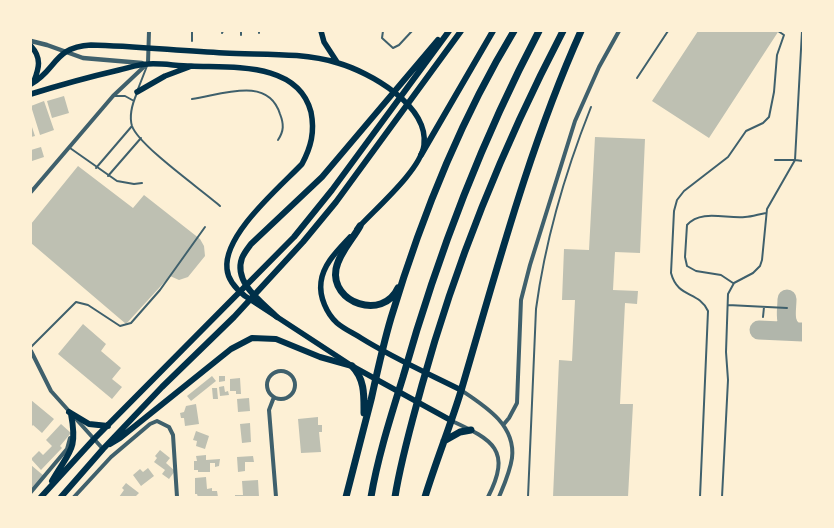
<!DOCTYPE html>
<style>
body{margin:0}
#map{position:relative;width:834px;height:528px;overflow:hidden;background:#fdf0d5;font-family:"Asap Condensed",sans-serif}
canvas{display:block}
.frame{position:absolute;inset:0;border:32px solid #fdf0d5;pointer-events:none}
</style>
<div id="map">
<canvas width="834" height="528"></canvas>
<div class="frame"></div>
</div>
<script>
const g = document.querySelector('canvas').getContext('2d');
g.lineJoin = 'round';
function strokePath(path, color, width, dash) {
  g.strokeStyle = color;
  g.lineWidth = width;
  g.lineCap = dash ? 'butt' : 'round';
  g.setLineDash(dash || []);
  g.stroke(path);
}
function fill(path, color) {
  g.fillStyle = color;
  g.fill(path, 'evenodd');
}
const taxiway = new Path2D(`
 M787,299C787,310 783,324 794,331
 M759,330L803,332`);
const building = new Path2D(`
 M698,31L778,32L709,138L652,101Z
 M64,96L69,113L52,118L47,101Z
 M44,101L54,130L40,135L31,106Z
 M31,124L35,136L31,137Z
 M595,137L645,139L640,253L615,252L613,290L638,291L637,304L625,303L620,404H633L628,497H553L559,360L572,361L575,300H562L564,249L589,250Z
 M41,147L44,157L32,161L31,150Z
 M78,166L133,208L144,195L200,239L204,246L205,256L188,277L179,280L170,276L126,324L31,243V224Z
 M83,324L106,344L101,351L121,368L112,379L122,387L112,399L58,354Z
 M212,376L216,381L191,401L187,396Z
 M219,376H225V381L219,382Z
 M240,378L241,394H236V391H230V379Z
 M224,386L225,392L228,391L229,395L220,396L219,387Z
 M212,388H217L218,399H213Z
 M249,398L250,411L238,412L237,399Z
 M31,400L54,419L42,433L33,425L31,427Z
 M196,404L199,424L185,426L184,418H181L180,413L184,412L186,406Z
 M318,417V425H322V432H319L321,452L301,453L298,419Z
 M250,423L251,442L242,443L240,424Z
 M61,424L71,433L60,446L62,448L41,470L31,459L39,451L43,455L52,446L46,440Z
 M196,431L209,436L205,449L196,446L197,441L193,440Z
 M160,450L170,458L166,463L175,471L169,479L162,474L165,470L154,462L157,458L155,456Z
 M206,455V460L220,459L219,466L215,467V463H210V472H198V470H194V461H197L196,456Z
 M253,456L254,462H245V471L238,472L237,457Z
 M31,465L44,476L31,491Z
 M148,468L154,476L141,486L133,475L140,469L143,472Z
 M206,477L207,489L212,488V491H217L218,497H198L197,494H195V478Z
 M258,480L259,497H235V495H243L242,481Z
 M126,483L139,493L135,497H119L124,490L122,488Z`);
const service = new Path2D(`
 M383,31L382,38L393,48L399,45L412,31
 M802,31L795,160L803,161
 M222,33L223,31
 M259,33V31
 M241,35V31
 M192,41V31
 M637,78L668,31
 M138,89L147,66
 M137,93C133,102 129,116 132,126C139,146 202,190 220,206
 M115,96H125L134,101
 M192,99C221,95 268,75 280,114C284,124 284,131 278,140
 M70,148L117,181L134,184L142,183
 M96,168L132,126
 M108,176L141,138
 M733,283L721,275L696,271L687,266L685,257L687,225C701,209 726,219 745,217C752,217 759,214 766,213
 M728,305L787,308
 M763,317L764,307
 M31,347L76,302L88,305L120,326L131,323L160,290L205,227
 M528,497L536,309C545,242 566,170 591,107
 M700,497L708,311C698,290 678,299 671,273L674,211L677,200L684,191L728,157L746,131L763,123L769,117L774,92L777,55L784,35L778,31
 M722,497L728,380L726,352L728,294L734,283L753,273L760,266L762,260L767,209L795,160H775`);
const minor = new Path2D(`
 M31,192L113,96L148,63L149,31
 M31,351L51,391L103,449
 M267 385a14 14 0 1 1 28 0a14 14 0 1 1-28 0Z
 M461,390C485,406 516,425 512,458C510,472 504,485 499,497
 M274,397L269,410L276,497
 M452,421C493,440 512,450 488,497
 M504,424L509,418L517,403L521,300L530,265L575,121L599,67L619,31
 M31,492L67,449L70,438
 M74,497L111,457L150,424L157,421L169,427L173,435L177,497`);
const tertiary = new Path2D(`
 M31,41L47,45L83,58L142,63`);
const secondary = new Path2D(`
 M321,31L324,42L337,62
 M31,46C42,58 39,68 34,81
 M31,84C57,70 53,47 91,45C135,46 180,51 224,53C261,55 302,52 338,63C369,72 429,105 424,145C421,170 375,209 357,229
 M137,92L165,76L189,67
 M31,94C60,85 89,77 119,70C128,68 139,64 148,64C162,63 177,66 191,66C231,68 298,61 311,112C315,132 311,147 302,164C279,188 223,235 227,269C228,281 236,289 245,296L352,366L452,421
 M350,237C338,250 323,264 321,282C319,297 327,314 337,323C344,329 353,333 361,338C393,358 427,373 461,390`);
const primary = new Path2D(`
 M421,155L493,31
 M277,317C262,302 233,283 242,258C244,253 248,248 251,244L322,177L438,40
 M69,412L89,424L108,426
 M110,444L120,438L231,349L252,338L276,339L320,357L352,366
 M52,481C69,451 78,451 71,414
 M41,497L94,439L294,237L332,190L449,31
 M61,497L103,449L162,387L234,317L303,242L336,202L461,31`);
const motorway = new Path2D(`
 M360,226C353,239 339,253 336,269C330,303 383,321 398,288
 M352,366C365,379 364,396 364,413
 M444,441L460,432L471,430
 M346,497C354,465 363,432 371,400C377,373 383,345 391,318C421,218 460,120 514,31
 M371,497C378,456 391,416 403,377C437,257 481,141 539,31
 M395,497C401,459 412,422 422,385C456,262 504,144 563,31
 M425,497C436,461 450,427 461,391C497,269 529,147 581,31`);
strokePath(taxiway, '#b1b6ab', 19);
fill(building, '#bec0b2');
strokePath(service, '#3f606c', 2);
strokePath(minor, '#3f606c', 4);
strokePath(tertiary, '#3f606c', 4.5);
strokePath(secondary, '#003049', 5.5);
strokePath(primary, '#003049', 6);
strokePath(motorway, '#003049', 7);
</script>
